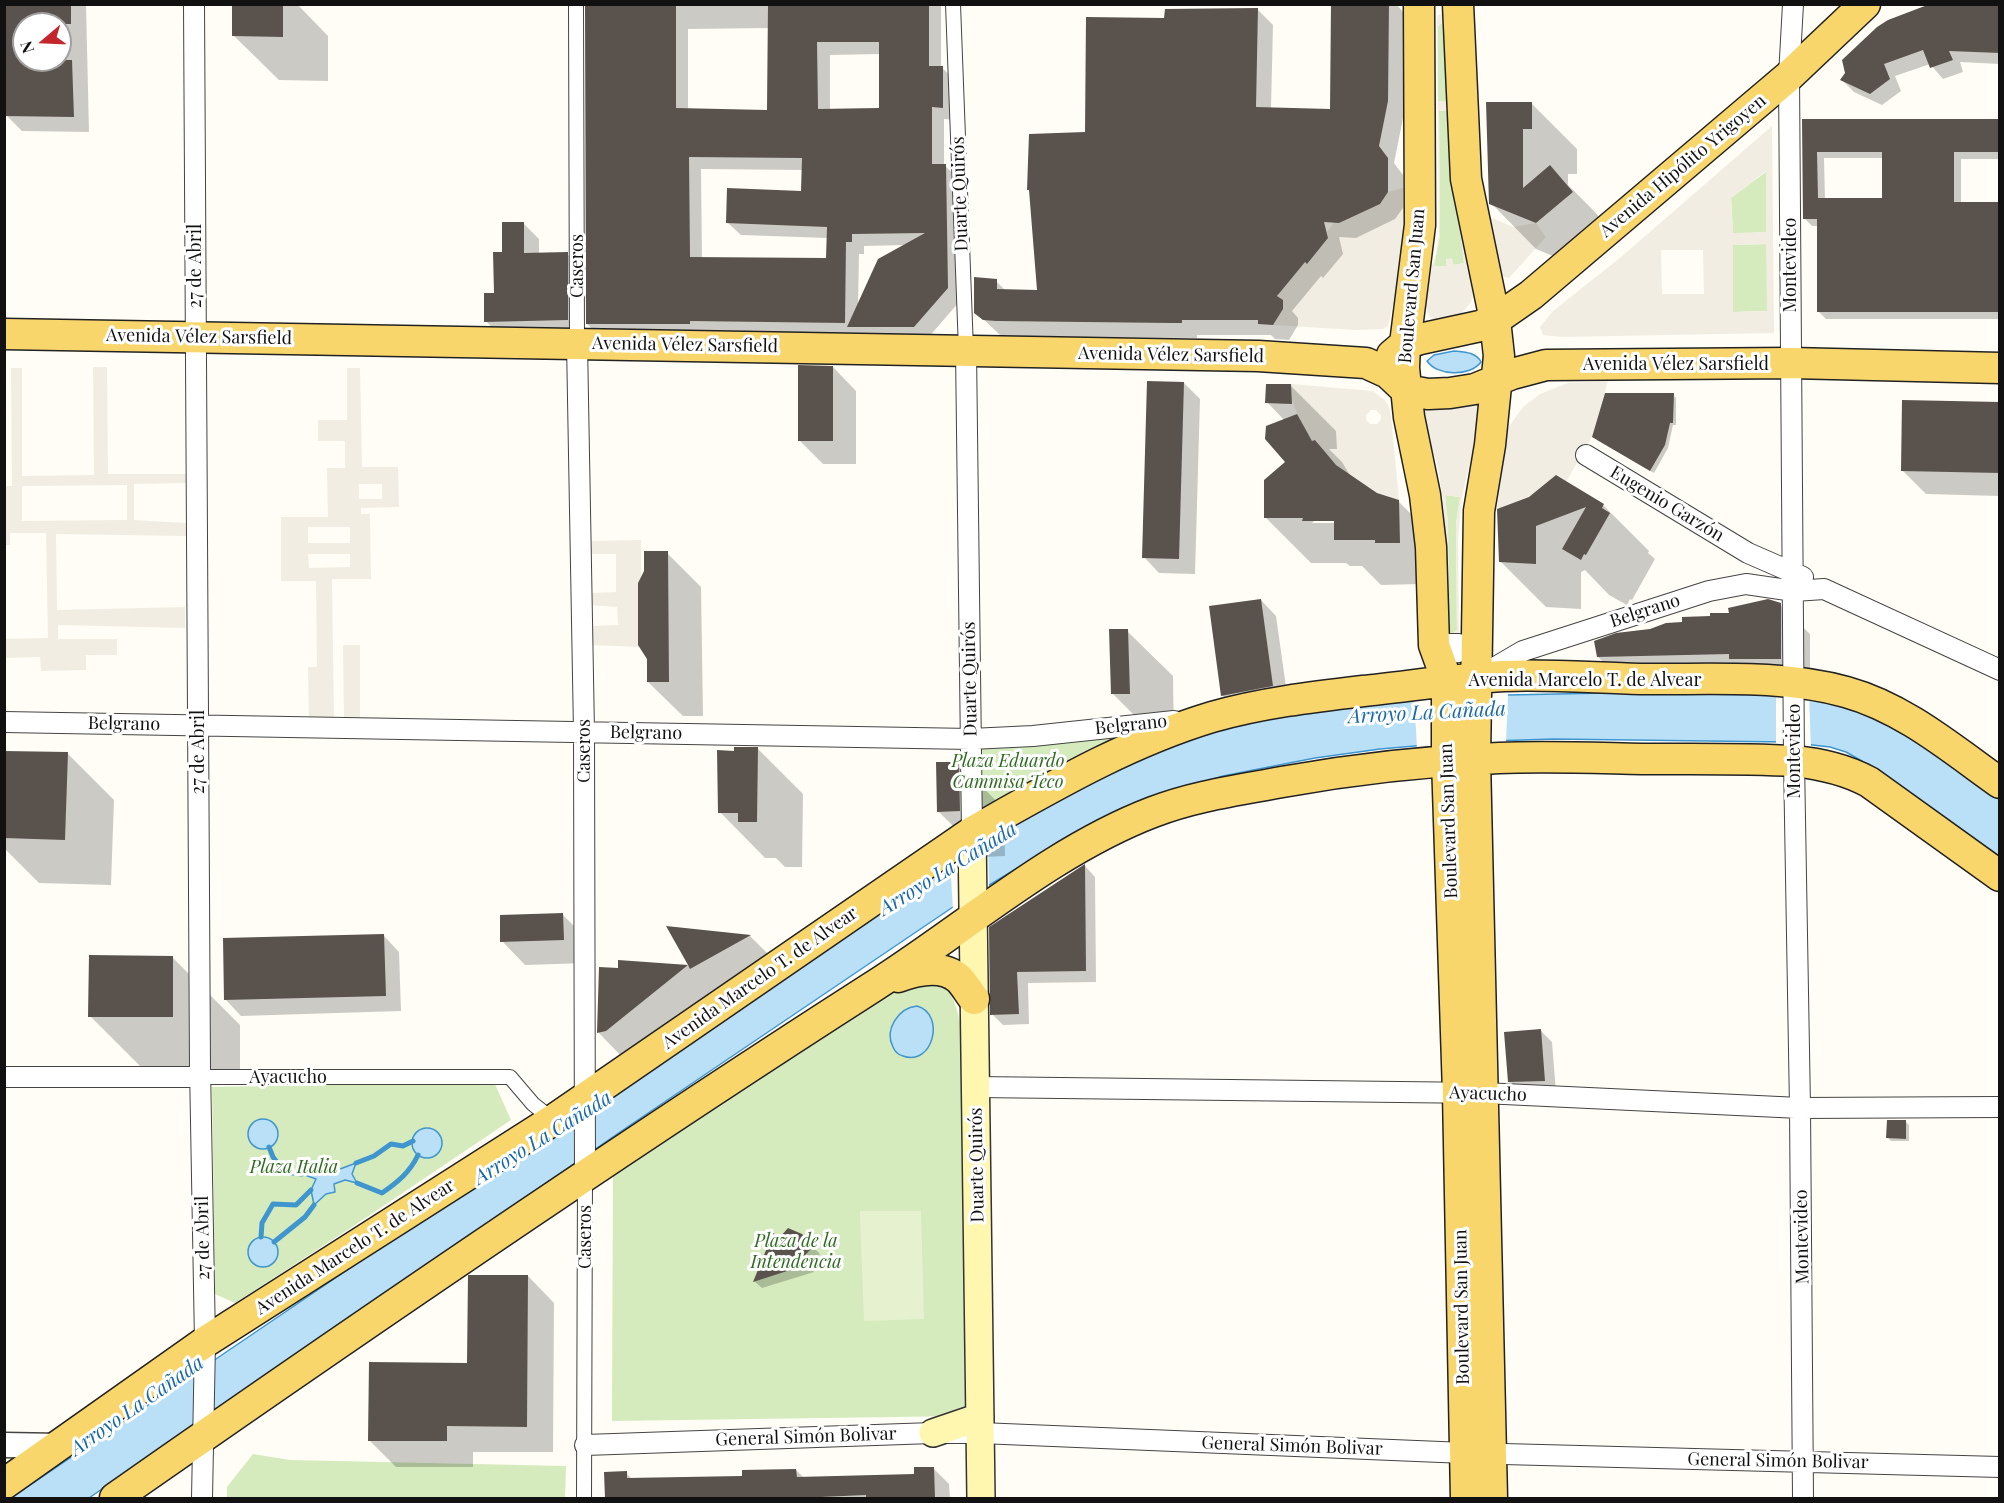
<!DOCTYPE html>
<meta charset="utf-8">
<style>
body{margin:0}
#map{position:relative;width:2004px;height:1503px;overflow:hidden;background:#fffdf5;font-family:"Playfair Display",serif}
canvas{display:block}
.frame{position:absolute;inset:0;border:6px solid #111;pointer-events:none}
.north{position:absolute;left:12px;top:12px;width:60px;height:60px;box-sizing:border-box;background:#fff;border:2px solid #a0a0a0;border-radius:50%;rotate:251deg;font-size:16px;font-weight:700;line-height:24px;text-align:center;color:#111}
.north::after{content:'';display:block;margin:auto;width:21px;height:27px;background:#c4262e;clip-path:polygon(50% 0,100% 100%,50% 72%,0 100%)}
</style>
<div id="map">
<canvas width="2004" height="1503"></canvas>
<div class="frame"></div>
<div class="north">N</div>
</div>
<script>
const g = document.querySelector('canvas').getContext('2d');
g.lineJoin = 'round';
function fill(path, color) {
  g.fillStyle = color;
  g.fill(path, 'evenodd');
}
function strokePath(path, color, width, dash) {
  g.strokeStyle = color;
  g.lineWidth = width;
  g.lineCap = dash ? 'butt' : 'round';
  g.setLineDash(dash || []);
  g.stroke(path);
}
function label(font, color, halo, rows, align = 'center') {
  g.font = font + ' "Playfair Display",serif';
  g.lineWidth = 6;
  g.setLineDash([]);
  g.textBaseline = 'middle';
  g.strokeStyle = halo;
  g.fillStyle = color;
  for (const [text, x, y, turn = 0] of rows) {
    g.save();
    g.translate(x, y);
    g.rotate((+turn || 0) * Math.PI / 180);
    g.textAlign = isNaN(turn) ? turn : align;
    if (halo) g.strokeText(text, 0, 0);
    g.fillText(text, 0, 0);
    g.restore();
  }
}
const green = new Path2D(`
 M1444,23L1451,101H1438V27L1440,24Z
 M1452,110L1457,205L1464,263L1453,265L1452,259L1446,266H1436L1434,265L1440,235L1439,111Z
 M1767,171L1766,232L1733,234L1731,198Z
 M1767,244V311L1733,312V245Z
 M1445,495L1460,497L1456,524L1457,630L1453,634L1449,631L1448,524Z
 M1214,717L972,832L971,739Z
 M942,981C956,999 960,1017 962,1040L965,1416L612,1421L613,1169L895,989Z
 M494,1082L511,1120L349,1229L235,1303L215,1294L212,1087Z
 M253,1454L290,1460L566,1466L565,1498H227V1487Z`);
const pitch = new Path2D(`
 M860,1211H921L924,1319L864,1321Z`);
const plaza = new Path2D(`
 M1443,13L1446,15L1458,206L1461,234L1473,295L1471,302L1460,315L1456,318L1438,321L1431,318L1428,314L1424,300L1428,276L1437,252L1439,235L1437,18L1438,15ZM1444,23L1451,101H1438V27L1440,24ZM1451,110L1457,205L1464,263L1453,265L1452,258L1446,259V266H1436L1434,265L1440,235L1439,111Z
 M1772,126L1774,333L1562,337L1543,335L1540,327L1553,311L1621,257ZM1766,171V232L1733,233L1731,198ZM1766,244L1767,311L1733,312V245ZM1661,250H1703L1704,294H1662Z
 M1406,187L1405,252L1388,326L1383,329L1356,330L1273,325L1283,309V300L1278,297L1280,285L1302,259L1307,263L1328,238L1327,232L1334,222L1380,204L1388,192Z
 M1482,201L1489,204L1490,217L1513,227L1536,223L1546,237L1509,278L1501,276Z
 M93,367H107L108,474H187V483L134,484V520L186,523V536L56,534L57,610L185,607V628L58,625V639H117V655H86V670L41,671L40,657L5,658L4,639L48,638L46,533H10V545H5V486H12L11,368H22V476L94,475ZM127,485V520L22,521V486Z
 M347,368H360L362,467H398L399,507L361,508V514H370L371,579H332L334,718H309L308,667H317L316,581H281V517H328L327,468H345V441H318V420H347ZM359,484H382V499H359ZM308,527H350V543H308ZM308,554H350V567L309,568Z
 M1608,381L1592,437L1566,482L1556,476L1529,497L1497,509L1508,428L1523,407L1540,394L1568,383Z
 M1291,384L1373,391L1385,400L1389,407L1391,417L1399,500L1377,493L1347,473L1330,460L1316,440L1312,441L1300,421L1292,400ZM1371,410H1376L1381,415V420L1377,424H1370L1366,420V415Z
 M1475,403L1481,411L1480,420L1462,496L1458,539L1459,637H1447L1446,539L1442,494L1438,467L1422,417V408ZM1445,495L1460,497L1456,524L1457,630L1453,634L1449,631L1448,524Z
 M641,540V647L590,645V626L618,625L617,607L590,605V593L616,592V554H590V541Z
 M343,645H360V719H344Z`);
const water = new Path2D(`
 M1454,351C1464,352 1476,352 1481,362C1470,377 1437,376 1427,361L1434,355Z
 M1607,693L1784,695L1834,701L1913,734L1999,799V857L1862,761L1846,752L1830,747L1786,742L1553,739L1461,742L1380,749L1315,758L1223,776L1170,793L1056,845L956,905L623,1130L89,1498H11L608,1093L1067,787L1238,721L1408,697Z
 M917,1006C946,1014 933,1067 903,1056C899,1055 895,1052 893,1047C884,1030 898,1008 917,1006Z
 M248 1134a15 15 0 1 1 30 0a15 15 0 1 1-30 0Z
 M412 1143a15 15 0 1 1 30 0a15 15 0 1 1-30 0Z
 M356,1163L352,1174L357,1183L345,1180L334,1184L335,1192L326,1194L314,1205L311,1190L316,1179L302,1174L317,1172L327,1164L340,1169Z
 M248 1252a15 15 0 1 1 30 0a15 15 0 1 1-30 0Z`);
const pier = new Path2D(`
 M1776,692L1809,694L1811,748L1776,745Z
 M1508,693L1506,743L1417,749L1414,694Z
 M988,832L989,888L953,911L950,858Z`);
const shadow = new Path2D(`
 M4,4H86L89,132L22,131L6,115ZM24,24H60V60H24Z
 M233,4H297L328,36V81L279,80L233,35Z
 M587,4H941V67L955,80V120L944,119V165L958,178L960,301L927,339L600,336L587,324ZM769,28V112L688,110V29ZM880,54L881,110H830V55ZM701,169L803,170L802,192L728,223L741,235L828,238L827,260L702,259ZM906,245L858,307L859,254H864V246Z
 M1332,4H1396L1404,13L1403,118L1394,163L1403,175V208L1395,219L1356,238L1339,237L1343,254L1323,278L1321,276L1292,311L1298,318V325L1289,340L1275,339L1271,335H1197V338L1013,337L1000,335L976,312L996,281L1006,291L1039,292L1087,134L1165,19L1257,9L1273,25L1271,109L1332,111Z
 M2000,4V64L1960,62L1963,72L1943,79L1930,64L1895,76L1901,91L1882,105L1854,92L1842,80Z
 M1531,103L1577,149V174H1568V185L1595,212L1617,238L1582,268L1536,249L1491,203Z
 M1804,120L2000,121V159H1961V204H2000V319H1826L1818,311V226H1812L1804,218ZM1824,158H1884V199H1825Z
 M523,223L539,239V254H567L583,270V336L501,337L486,321L496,294L504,253Z
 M833,367L856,391V464H823L799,440Z
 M1184,383L1200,399L1195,574L1159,573L1144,557Z
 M1291,386L1336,431L1337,449H1329L1342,462L1351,477L1377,494L1398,501L1444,547L1419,584L1381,585L1362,566H1350L1346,563H1311L1265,517L1287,462L1285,421L1267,402ZM1315,520H1341V523H1312Z
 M1673,395L1676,398V425H1673L1668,448L1654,473L1597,440Z
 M2000,403V496L1926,494L1903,471Z
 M1556,477L1603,505L1649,551L1648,553L1655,559L1632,600L1630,599L1627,605L1609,595L1585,570L1581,572V609L1546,607L1501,562L1530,498Z
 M667,553L701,587L703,716H683L648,682Z
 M1261,600L1276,616L1288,701L1238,711L1223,696L1211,607Z
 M1780,605L1810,634V688L1628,686L1598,657L1684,624Z
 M1127,631L1173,676L1174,739H1158L1113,694Z
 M758,749L803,794L802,867H785L776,858H765L720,812L735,752Z
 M4,753L68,754L114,800L111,885L39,883L4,848Z
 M959,763L1004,809L1005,856L984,857L938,811Z
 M1085,866L1095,877L1096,982L1028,983L1029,1024L1003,1025L992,1014L991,928Z
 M562,914L586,938L587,963L525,965L502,941Z
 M669,927L750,936L776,962L624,1059L598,1032L619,969V962L691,966Z
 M384,936L399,952L401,1011L241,1016L226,1000Z
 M172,957L240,1025V1084L157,1083L90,1016Z
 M1541,1031L1552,1042L1556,1092L1521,1093L1509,1082Z
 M1905,1121L1909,1125V1141H1891L1888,1138Z
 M801,1235L820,1254L809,1266L814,1272L762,1288L754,1281L781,1238Z
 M528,1276L554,1303L553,1452H473V1467H396L369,1440L469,1364Z
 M933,1468L949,1484L950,1498H606V1473H626L633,1480L743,1477L796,1470L804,1478L916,1475Z`);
const stream = new Path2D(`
 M269,1147L273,1157L284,1172L302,1174
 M356,1163L374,1156L391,1144L403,1146L413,1141
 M357,1183L382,1193C398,1182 410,1172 418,1155
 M261,1237L262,1223L273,1204L296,1205L311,1190
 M274,1242L305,1217L314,1205`);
const building = new Path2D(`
 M4,4H71V24H24V60H72L74,117L4,116Z
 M232,4H283V37L232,36Z
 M585,4H676V108L767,110L768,4H929V66H943V108L932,107V164H946L948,288L914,327H847L878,259L925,233L852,234V242H846L845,323L690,321V324H586ZM817,42H879V108L818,109ZM689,157L802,158L801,191L727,188L726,223L827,227L826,258L690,257Z
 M1331,4H1389L1388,101L1379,146L1388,158V192L1380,204L1339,223L1324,222L1328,238L1307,264L1305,262L1277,296L1283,300V309L1273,325L1258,324V320H1182V323H1172L996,321L983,320L974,313V277L997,279V289L1037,290L1029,190H1027L1029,134L1085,132L1086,17L1164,18L1165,9L1258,8L1256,107L1330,109Z
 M1930,4H2000V53L1949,51L1953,60L1930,68L1923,50L1884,64L1890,79L1870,94L1840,80L1845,73L1842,60L1877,27L1888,20Z
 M1486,102H1532V129H1523V188L1550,165L1573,192L1536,223L1489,204Z
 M1802,119H2000V152H1954V202H2000V312H1817V219H1803ZM1817,152H1882V198H1818Z
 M502,222H524V253L568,252V320L484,322V293H494L493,252H502Z
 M798,365L833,366V441H798Z
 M1147,381L1184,382L1179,559L1142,558Z
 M1266,384H1291L1292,404L1265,403Z
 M1605,393H1674L1673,423H1670L1665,445L1650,471L1592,437Z
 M1902,400L2000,402V473L1901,471Z
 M1297,414L1312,441L1315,440L1336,465L1377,493L1399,500L1400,543H1375V540H1334V521H1302L1303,518H1264V480L1285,462L1265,439L1266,426Z
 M1556,475L1604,504L1602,508L1610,513L1586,555L1584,554L1581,560L1562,549L1586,507L1536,526V564L1499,562L1497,509L1529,497Z
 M644,551H668L669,682H647V659L638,645V583L644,571Z
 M1261,599L1273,686L1221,696L1209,606Z
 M1768,599L1781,603V659H1729V654L1597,657L1594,641L1616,633L1650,629L1666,623L1682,622V617L1710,616V613H1729L1728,608Z
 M1109,629H1128L1130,694H1111Z
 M734,747H758L757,822H738V813H718L717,750L734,751Z
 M4,751L68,752L65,840L4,838Z
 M936,762H959L960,811L937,812Z
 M1085,864L1086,971L1017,972L1019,1014L990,1015L989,927Z
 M563,913L564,940L500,942V915Z
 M666,926L751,935L690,969L688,965L606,1031L597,1033L599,967L618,968V960L688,965Z
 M384,934L386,996L224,1000L223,938Z
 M89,955L173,956V1017H88Z
 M1541,1029L1545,1081L1508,1082L1504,1032Z
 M1887,1120H1906V1139L1886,1138Z
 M788,1228L802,1234L814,1246L803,1257L809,1264L753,1282L773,1233L780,1237Z
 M468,1275H528L527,1427L447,1426V1441H368L369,1362L467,1363Z
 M914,1467H934L935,1498H866V1495L798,1498H605L604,1472L627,1471V1478L742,1476V1470L796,1469L797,1477L914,1474Z`);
const pedestrian = new Path2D(`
 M576,4L577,343
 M953,4L966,350
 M1447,641H1459V655L1448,656Z
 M200,1077H510L533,1104L553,1120
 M584,1498L585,1177`);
const minor = new Path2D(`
 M194,4L200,1067L205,1342L202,1498
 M1793,4L1789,76L1794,761L1800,1108L1803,1498
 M577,343L584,732L585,1176
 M966,350L972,832
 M1586,455L1748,553L1803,577
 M1482,675L1523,651L1709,591L1746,584L1794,591L1824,589L2000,670
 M4,722L971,739L1033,736L1174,721
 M4,1077H200
 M976,1087L1483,1093L1800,1108L2000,1107
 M585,1445L933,1433H980L1465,1453L2000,1467`);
const tertiary = new Path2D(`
 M4,1445L61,1446`);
const secondary = new Path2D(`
 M972,832L981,1498
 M933,1433L980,1417`);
const primary = new Path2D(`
 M1419,4L1420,225L1405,344L1404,368L1409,417L1425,495L1431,547L1434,645L1447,681V760L1458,1093L1466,1498
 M1458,4L1466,179L1495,320L1499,356L1490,445L1479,511L1475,759L1492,1498
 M4,334L1258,356L1366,363L1388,373L1406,390L1428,394L1450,393L1475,389L1512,374L1546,365L1791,363L2000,368
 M1392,355L1405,344L1420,339L1480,326L1495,320L1531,295L1789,76L1865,4
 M898,977C917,970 942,964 959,979C965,985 969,993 974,999
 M4,1484L205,1342L553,1120L972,832C1050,788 1126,743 1212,717C1261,703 1312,697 1363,691C1410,686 1456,679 1504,676C1549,674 1595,678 1640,679C1707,680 1781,674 1846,692C1904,708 1952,749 2000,783
 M115,1498C364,1324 615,1152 871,988C963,930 1051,851 1153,812C1194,796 1239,790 1282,782C1354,769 1426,761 1499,758C1546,756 1594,758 1642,759C1692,759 1743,758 1794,761C1821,764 1845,769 1869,782L2000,876`);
const streetNames = [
 ["Avenida Hipólito Yrigoyen",1683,166,-40],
 ["Duarte Quirós",960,194,-92],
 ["Montevideo",1790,265,-90],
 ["27 de Abril",195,266,-90],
 ["Caseros",577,266,-90],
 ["Boulevard San Juan",1412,286,-85],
 ["Avenida Vélez Sarsfield",199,337,1],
 ["Avenida Vélez Sarsfield",685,345,1],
 ["Avenida Vélez Sarsfield",1171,355,1],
 ["Avenida Vélez Sarsfield",1676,364],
 ["Eugenio Garzón",1667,504,31],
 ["Belgrano",1645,611,-18],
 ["Duarte Quirós",970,679,-91],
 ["Avenida Marcelo T. de Alvear",1585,680],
 ["Belgrano",124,724,1],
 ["Belgrano",1131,725,-6],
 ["Belgrano",646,733,1],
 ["Caseros",584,751,-90],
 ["Montevideo",1794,751,-90],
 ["27 de Abril",198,752,-90],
 ["Boulevard San Juan",1449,821,-92],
 ["Avenida Marcelo T. de Alvear",760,978,-35],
 ["Ayacucho",288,1077],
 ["Ayacucho",1488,1094,2],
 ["Duarte Quirós",977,1165,-91],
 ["Caseros",585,1237,-90],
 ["Montevideo",1802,1237,-91],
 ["27 de Abril",203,1238,-91],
 ["Avenida Marcelo T. de Alvear",355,1247,-33],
 ["Boulevard San Juan",1462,1307,-91],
 ["General Simón Bolivar",806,1437,-2],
 ["General Simón Bolivar",1292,1446,2],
 ["General Simón Bolivar",1778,1461,1]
];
const parkNames = [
 ["Plaza Eduardo",1008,761],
 ["Cammisa Teco",1008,782],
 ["Plaza Italia",294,1167],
 ["Plaza de la",796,1241],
 ["Intendencia",796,1262]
];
const waterNames = [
 ["Arroyo La Cañada",1427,713,-3],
 ["Arroyo La Cañada",948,869,-32],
 ["Arroyo La Cañada",543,1138,-32],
 ["Arroyo La Cañada",137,1406,-35]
];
fill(green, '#d5ebbd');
fill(pitch, '#e6f2cf');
fill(plaza, '#f1ede2');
fill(water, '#b9e0f7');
strokePath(water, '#3f96cf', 1.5);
fill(pier, '#fffdf5');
fill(shadow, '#0003');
strokePath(stream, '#3f96cf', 5);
fill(building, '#5a524d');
strokePath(pedestrian, '#444', 16);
strokePath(minor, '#444', 22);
strokePath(tertiary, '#444', 27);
strokePath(secondary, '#333', 30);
strokePath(primary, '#222', 33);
strokePath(pedestrian, '#fff', 14);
strokePath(minor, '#fff', 20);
strokePath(tertiary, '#fff', 24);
strokePath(secondary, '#fff6b0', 27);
strokePath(primary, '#f9d66b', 30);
label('18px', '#111', '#fff', streetNames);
label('italic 18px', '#2f6b1f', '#fff', parkNames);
label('italic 20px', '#1768a6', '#fff', waterNames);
</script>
